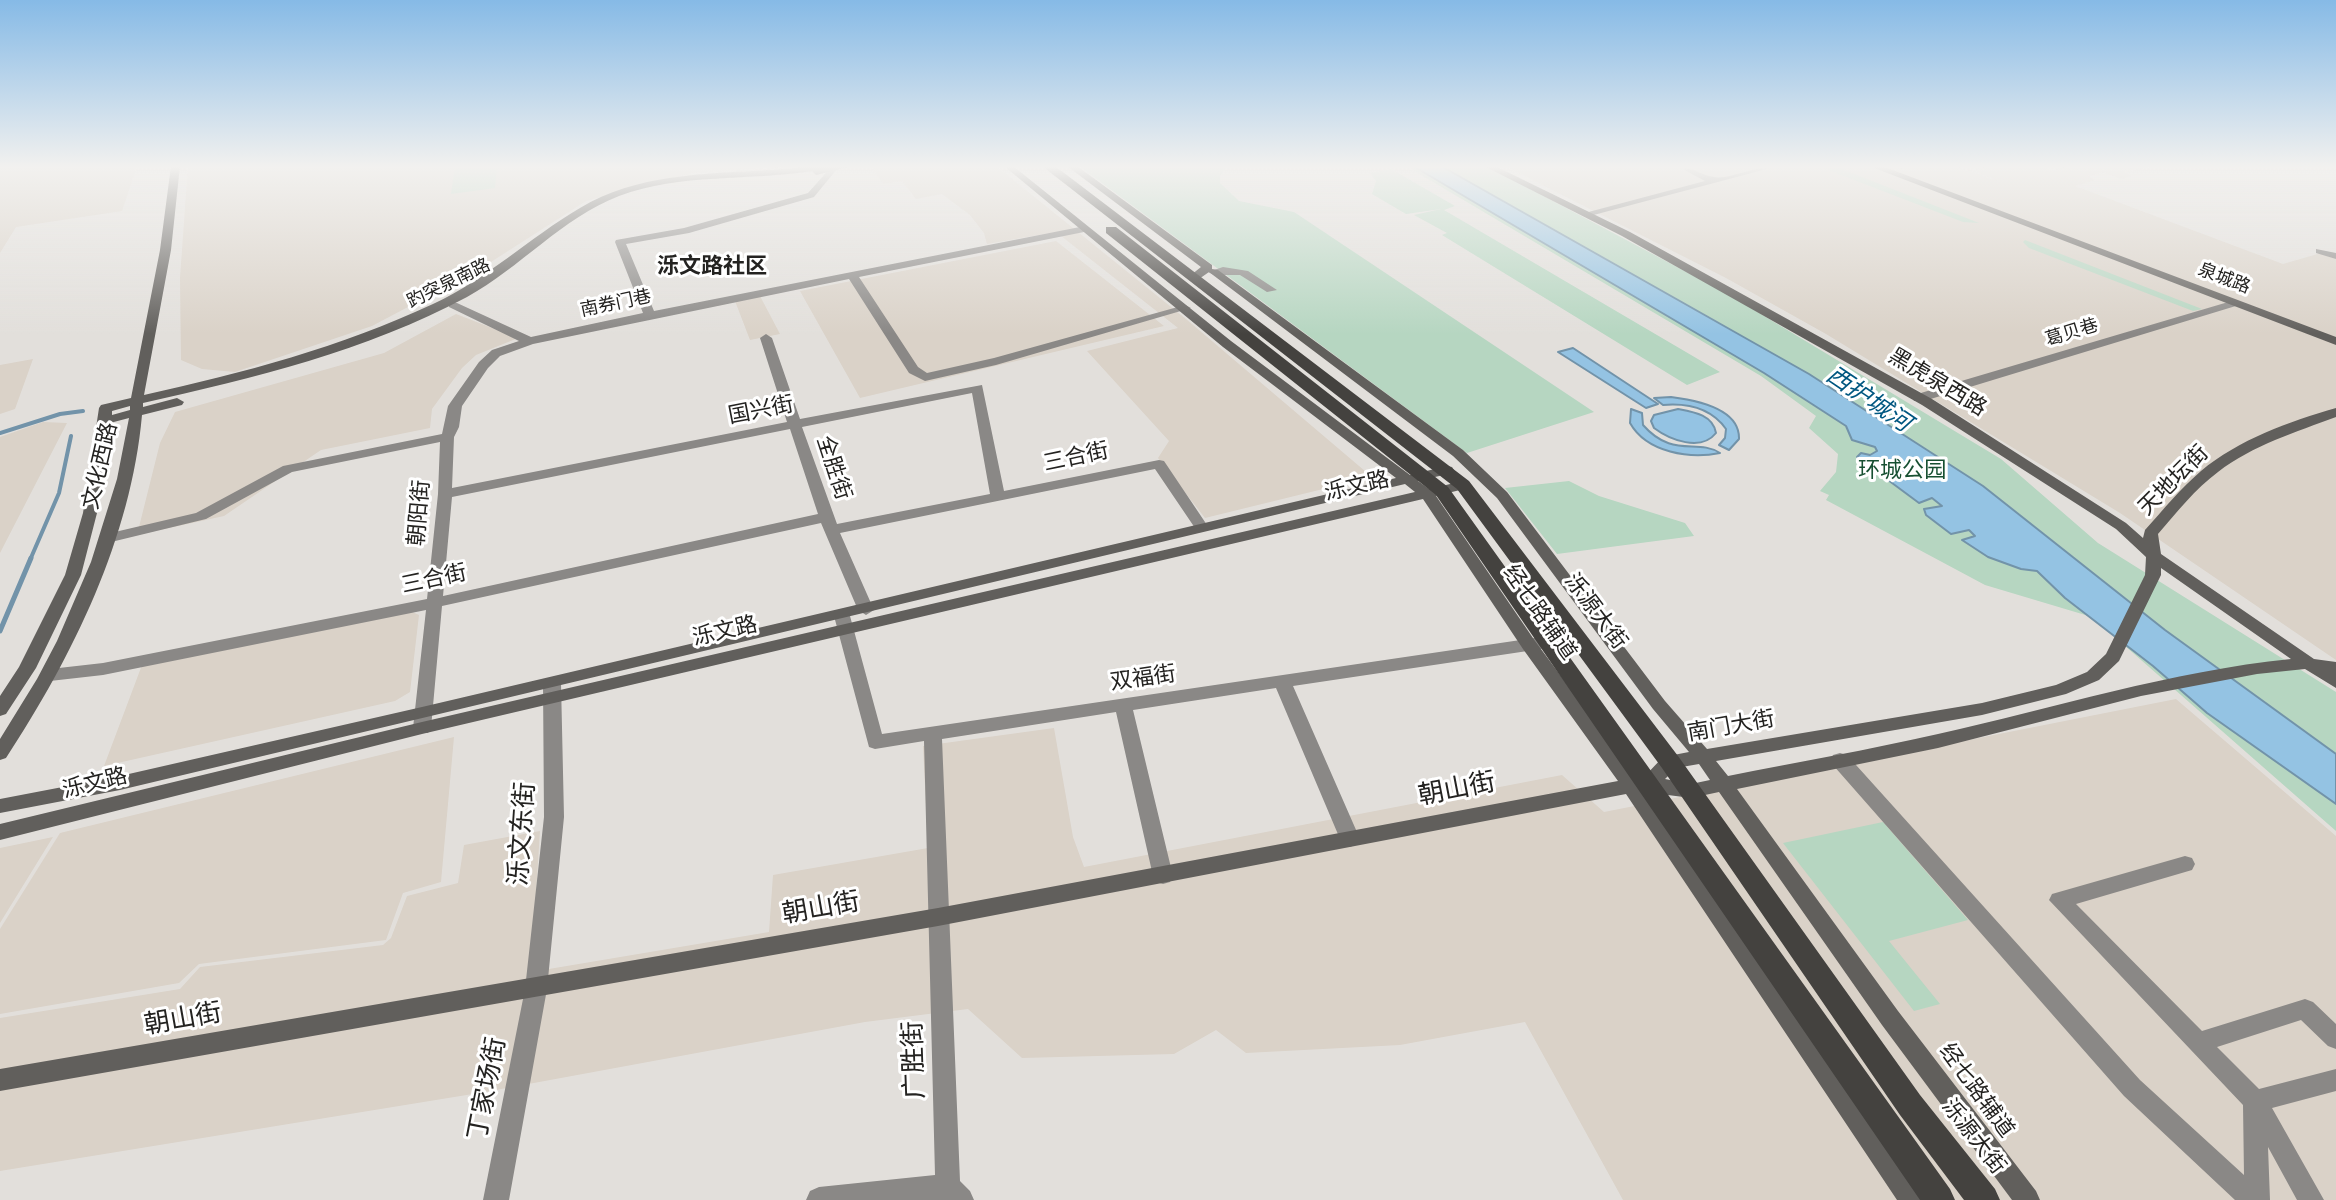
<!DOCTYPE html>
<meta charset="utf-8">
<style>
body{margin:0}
canvas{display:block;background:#e2dfdb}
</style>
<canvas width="2336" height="1200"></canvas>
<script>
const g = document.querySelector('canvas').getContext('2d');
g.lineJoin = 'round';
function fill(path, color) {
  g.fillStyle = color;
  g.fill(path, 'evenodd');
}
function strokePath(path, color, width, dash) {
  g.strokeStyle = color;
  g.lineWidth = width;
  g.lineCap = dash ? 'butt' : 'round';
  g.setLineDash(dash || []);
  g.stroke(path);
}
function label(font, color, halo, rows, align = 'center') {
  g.font = font + ' Signika,"Noto Sans SC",sans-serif';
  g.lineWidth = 6;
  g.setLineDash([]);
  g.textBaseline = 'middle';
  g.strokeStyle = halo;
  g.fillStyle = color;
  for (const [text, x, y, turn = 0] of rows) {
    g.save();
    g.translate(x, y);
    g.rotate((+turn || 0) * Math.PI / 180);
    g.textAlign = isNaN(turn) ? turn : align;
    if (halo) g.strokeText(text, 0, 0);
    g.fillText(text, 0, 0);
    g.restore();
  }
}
const built = new Path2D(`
 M0,166H137L122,211L16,227L0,253Z
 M188,166H799L692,173L586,201L480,269L372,326L235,372L202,369L181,360L180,278Z
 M871,166H996L1186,319L1372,477L1205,518L1158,458L1169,441L1087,351L1178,328L1056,232L987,244L984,233L970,215L942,194L916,199L902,181L883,184Z
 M1505,166H1955L2000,182L1972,170L1991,166H2040L2052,170L2071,166H2154L2125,172L2131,176L2121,179L2104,172L2088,176L2095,180L2075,186L2283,264L2321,253L2336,259V660L2120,513L1826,334L1726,278Z
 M1056,241L1164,326L860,398L800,291Z
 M760,296L780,334L750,340L735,301Z
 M456,314L518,338L476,355L462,368L432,409L430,428L321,450L224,516L137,535L160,443L175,412L384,353Z
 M33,359L15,409L0,414V365Z
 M43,422L67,423L0,553V437Z
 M410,611L419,615L410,692L395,701L104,766L142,665Z
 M2176,699L2336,836V1200H1623L1525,1022L1400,1045L1246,1053L1216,1030L1174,1054L1022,1058L968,1009L865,1022L485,1092L0,1171V1018L180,989L200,967L383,945L391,938L407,896L458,883L464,845L540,831L531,972L769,932L773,875L928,848L923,746L1054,728L1073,837L1084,867L1562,775L1604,812Z
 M454,737L441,882L403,893L386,940L199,964L179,983L0,1014V929L60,833Z
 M53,837L0,923V848Z`);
const green = new Path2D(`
 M455,166H497L495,188L451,194Z
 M1079,166H1228L1220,176V183L1239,201L1294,212L1594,412L1467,453Z
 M1406,166H1487L1726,293L2001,459L2098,543L2336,692V831L2092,617L1985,585L1826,500L1829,495L1820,491L1836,472L1838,454L1809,428L1816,416L1761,376Z
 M1818,166H1834L1979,223L1963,222Z
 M1391,169L1455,206L1444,210L1720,372L1687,385L1442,235L1447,233L1414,215L1441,209L1406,214L1372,194L1376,181L1370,173Z
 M2025,240L2202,309L2193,311L2029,248L2023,242Z
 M1569,481L1599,496L1685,523L1694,536L1557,554L1505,488Z
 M1883,822L1968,920L1889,941L1940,1004L1914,1011L1783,843Z`);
const water = new Path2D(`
 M1413,166H1441L1809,374L1983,486L2165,630L2336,754V804L2207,713L2153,666L2065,598L2037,571L2021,569L1988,557L1962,540L1975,536L1969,530L1951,534L1926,515L1924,509L1942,506L1932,498L1919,503L1857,457L1861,453L1870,455L1877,451L1875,447L1852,440L1846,426L1764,373Z
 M1573,348L1658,404L1646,408L1558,352Z
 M1671,397C1695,400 1740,408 1739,439L1729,450L1719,445L1725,438L1726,429C1711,408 1687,403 1663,405L1654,398Z
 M1631,409L1642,413L1643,425C1673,459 1697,438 1720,453C1690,459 1647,453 1630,423Z
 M1678,409C1694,412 1713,415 1716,433C1701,452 1670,440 1654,428L1651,421L1654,415Z`);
const streamFar1 = new Path2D(`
 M0,433L60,414L83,411
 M30,560L59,493L71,436`);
const stream = new Path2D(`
 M0,631L31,558`);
const street = new Path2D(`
 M832,166L837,169L814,197L689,233L626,244L654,311L1085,226L1090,229L1089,231L859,277L918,367L927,373L994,358L1185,305L1191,308L996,365L925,381L909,373L849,279L533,344L500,356L488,368L462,406L459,427L454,437L452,488L787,422L760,338L766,334L772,338L800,419L982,385L1004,491L1159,460L1164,461L1209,528L1207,531H1197L1155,469L840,533L874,610L866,615L858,610L821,523L442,606L431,728L428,733H416L413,728L426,610L103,675L50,681L44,679L41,675L44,671L50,669L103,663L427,599L438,494L440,442L292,472L206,519L107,543L99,538L102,535L196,513L283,466L442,434L448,406L479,362L492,350L519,341L449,307V303H457L531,337L643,313L615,242L616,240L684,228L808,193ZM972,393L990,494L837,524L802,427ZM790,429L818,514L443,596L452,497Z
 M1677,166C1691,166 1700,175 1714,177C1728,180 1758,165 1778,166L1586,217L1581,214L1705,181Z
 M1894,166H1907L1902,169Z
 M2316,249L2336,253V259L2316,253Z
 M1223,267L1248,271L1277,290L1267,292L1240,275H1214L1208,272Z
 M2235,300L2241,303L2239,305L1924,401H1914L1913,398L1914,395Z
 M842,611L850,616L882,734L1541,637L1549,643L1541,649L1293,686L1360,839L1357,844L1350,847L1343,844L1340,839L1276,688L1133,710L1173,876L1170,882L1163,884L1156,882L1153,876L1116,712L942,739L960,1181L970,1191L974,1200H806L810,1191L819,1187L935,1175L924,741L875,749L869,747L834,616Z
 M552,677L558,679L561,683L564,817L547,989L509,1200H483L525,989L544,817L543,683L546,679Z
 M1840,753L1847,755L2140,1080L2244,1175L2243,1105L2049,900L2052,894L2185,856L2192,858L2195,864L2192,870L2076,904L2202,1031L2305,999L2313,1002L2336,1024V1049L2328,1046L2301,1020L2217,1047L2259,1089L2336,1069V1091L2272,1108L2324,1200H2297L2268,1147L2270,1200H2235L2124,1096L1833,765L1831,760L1833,755Z`);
const secondary = new Path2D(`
 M171,166H180L171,250L144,395C243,373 341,347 433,304C487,279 529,238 580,208C636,174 704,174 768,170C797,168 824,164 852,166L816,175L812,171C748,181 681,173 619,196C562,218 520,268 467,297C366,351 254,378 143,403V407L177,398L184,402L182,405L142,415C131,538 73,656 6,758L0,760V739L37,679L57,641L91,562L117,479L129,418L110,423L97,513L81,575L36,668L6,714L0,716V696L19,667L65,575L83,513L99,408L101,405L131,398L160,250ZM130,406V410L112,415V411Z
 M1004,166H1013L1231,341L1410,475L1447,466L1452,467L1454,470L1452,473L1418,481L1429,489L1463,481L1468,482L1470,485L1468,488L1436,496L1535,641L1636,778L1644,777L1663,757L1689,752L1653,709L1497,498L1453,456L1209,272L1199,279H1191V275L1201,267L1067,166H1077L1212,265V269L1218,270L1463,450L1507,492L1665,701L1707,749L1982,703L2056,685L2087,672L2106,654L2145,575L2146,557L2116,529L1922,405L1622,236L1484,166H1495L1630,232L1932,399L2126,523L2143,538L2145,530C2163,510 2180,489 2201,471C2238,440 2290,421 2336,408V417C2296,432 2253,445 2218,472C2195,489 2177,512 2158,534L2161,554L2314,659L2336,662V688L2305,669L2257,674L2141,696L1938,748L1737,789L1898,1011L2036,1191L2040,1200H2012L1882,1025L1719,792L1691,798L1645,792L1925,1200H1897L1626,794L938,926L0,1091V1069L938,908L1618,781L1523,649L1423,499L422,734L0,840V824L422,722L1415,492L1405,484L120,790L0,813V799L120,776L422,707L1396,478L1223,347ZM2161,568L2291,659C2171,671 2055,708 1938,734C1868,750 1798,762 1728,776L1716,761L1982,715L2066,694L2099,680L2119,661L2161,575ZM1699,764L1710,780L1691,784L1665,779L1676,768Z
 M1869,166H1882L2336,337V345Z`);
const primary = new Path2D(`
 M1042,166H1055L1469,481L1678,756L1920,1095L1995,1189L2000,1200H1964L1900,1115L1662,768L1457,489Z
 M1106,227H1116L1448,487L1950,1189L1955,1200H1920L1436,495L1106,233Z`);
const farStreetnames = [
 ["泉城路",2224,279,21],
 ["趵突泉南路",449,284,-26],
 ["南券门巷",616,304,-12],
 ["葛贝巷",2072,333,-17]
];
const farQuarternames = [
 ["泺文路社区",712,267]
];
const streetNames = [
 ["黑虎泉西路",1937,383,31],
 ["国兴街",761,411,-11],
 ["三合街",1076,458,-12],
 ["文化西路",101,466,-77],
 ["全胜街",833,468,72],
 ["天地坛街",2174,481,-45],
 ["泺文路",1357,487,-13],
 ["朝阳街",420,513,-85],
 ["三合街",434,580,-12],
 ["泺源大街",1595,612,53],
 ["经七路辅道",1539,613,55],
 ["泺文路",725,632,-13],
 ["双福街",1143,679,-8],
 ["南门大街",1731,727,-10],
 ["泺文路",95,784,-14],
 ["经七路辅道",1976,1091,54],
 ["泺源大街",1973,1137,52]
];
const parkNames = [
 ["环城公园",1902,471]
];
const waterNames = [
 ["西护城河",1868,400,34]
];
const nearStreetnames = [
 ["朝山街",1457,790,-11],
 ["泺文东街",523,834,-86],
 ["朝山街",821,909,-10],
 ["朝山街",183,1020,-10],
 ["广胜街",915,1060,-92],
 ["丁家场街",488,1089,-79]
];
fill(built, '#dad2c8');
fill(green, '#b6d6c1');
fill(water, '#94c3e3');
strokePath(water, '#7293a9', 2);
strokePath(streamFar1, '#7293a9', 4);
strokePath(stream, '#7293a9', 5);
fill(street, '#8a8886');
fill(secondary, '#615f5c');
fill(primary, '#44423f');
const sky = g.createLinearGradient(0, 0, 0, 334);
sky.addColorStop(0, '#86bae6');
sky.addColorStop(0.5, '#f2f1ef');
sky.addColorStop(1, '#f2f1ef00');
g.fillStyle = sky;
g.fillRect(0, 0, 2336, 334);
label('18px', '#242321', '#fff', farStreetnames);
label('bold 22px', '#242321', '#fff', farQuarternames);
label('22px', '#242321', '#fff', streetNames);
label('22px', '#175032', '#fff', parkNames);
label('italic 24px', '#005780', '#fff', waterNames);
label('26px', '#242321', '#fff', nearStreetnames);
</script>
